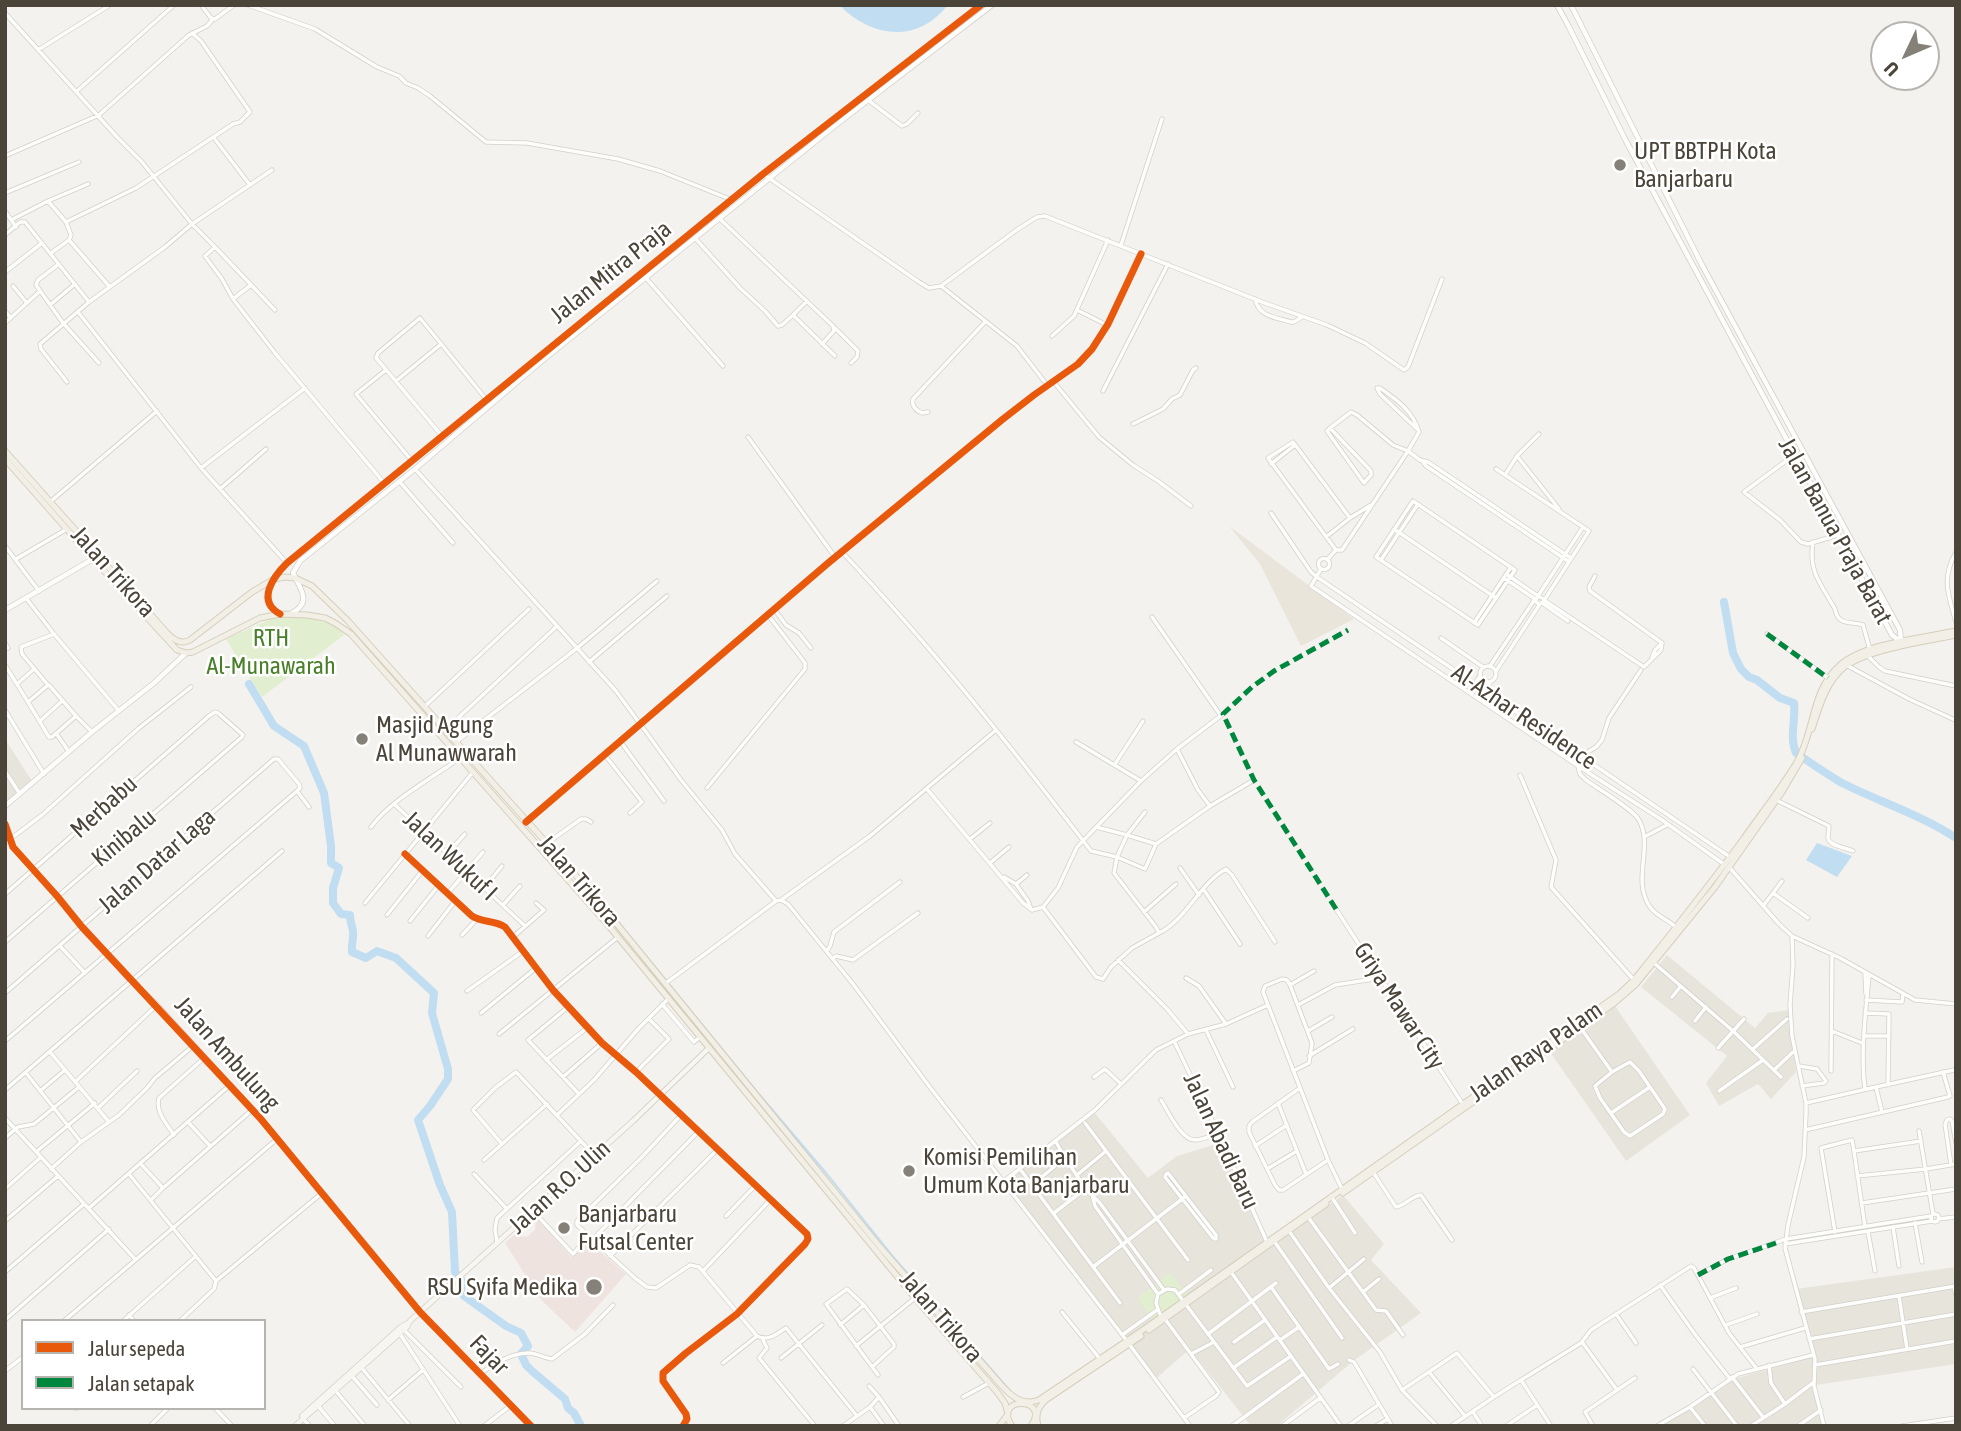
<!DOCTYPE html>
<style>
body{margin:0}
#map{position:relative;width:1961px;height:1431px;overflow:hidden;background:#f4f2ee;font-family:"Asap Condensed",sans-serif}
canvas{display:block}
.frame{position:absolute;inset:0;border:7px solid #4b4439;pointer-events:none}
.legend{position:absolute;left:21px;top:1319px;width:245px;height:91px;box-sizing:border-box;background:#fff;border:2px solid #b7b4b0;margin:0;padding:9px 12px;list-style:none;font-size:21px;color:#4b4439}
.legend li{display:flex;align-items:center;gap:14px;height:35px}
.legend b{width:35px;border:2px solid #b7b4b0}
.north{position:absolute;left:1870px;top:21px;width:70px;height:70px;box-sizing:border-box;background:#fff;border:2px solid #b7b4b0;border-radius:50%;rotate:226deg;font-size:19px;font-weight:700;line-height:28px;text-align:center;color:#4b4439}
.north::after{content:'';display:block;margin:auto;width:24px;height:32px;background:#868178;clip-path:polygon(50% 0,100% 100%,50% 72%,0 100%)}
</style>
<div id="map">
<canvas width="1961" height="1431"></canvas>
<div class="frame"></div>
<ul class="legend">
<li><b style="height:9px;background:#e8590c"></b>Jalur sepeda</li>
<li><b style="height:9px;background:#00873e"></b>Jalan setapak</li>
</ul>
<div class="north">U</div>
</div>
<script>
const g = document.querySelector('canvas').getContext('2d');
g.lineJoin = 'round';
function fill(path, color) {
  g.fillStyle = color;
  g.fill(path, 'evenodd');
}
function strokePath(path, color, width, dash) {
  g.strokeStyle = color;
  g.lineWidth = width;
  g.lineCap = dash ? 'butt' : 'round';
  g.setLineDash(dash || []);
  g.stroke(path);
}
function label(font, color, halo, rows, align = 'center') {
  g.font = font + ' "Asap Condensed",sans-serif';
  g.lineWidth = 5;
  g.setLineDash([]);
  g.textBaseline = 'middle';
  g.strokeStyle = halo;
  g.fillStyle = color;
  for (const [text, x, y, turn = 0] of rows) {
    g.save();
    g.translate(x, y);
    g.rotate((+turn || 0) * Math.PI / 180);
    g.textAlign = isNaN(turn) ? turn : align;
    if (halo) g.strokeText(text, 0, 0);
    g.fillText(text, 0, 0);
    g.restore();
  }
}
const residential = new Path2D(`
 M5,739L32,781L5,803Z
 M1667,955L1755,1028L1768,1013L1789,1010L1796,1072L1771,1099L1758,1084L1719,1106L1706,1083L1727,1056L1641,987Z
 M1615,1006L1690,1115L1626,1161L1550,1052Z
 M1094,1112L1148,1178L1177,1156L1220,1143L1270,1246L1343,1195L1384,1244L1371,1260L1421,1313L1352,1362L1277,1426H1251L1190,1349L1154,1380L1127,1341L1004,1183Z
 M1956,1267V1364L1816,1385L1825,1426H1663L1734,1379L1814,1356L1796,1289Z`);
const education = new Path2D(`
 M1229,526L1354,619L1301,646L1260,564Z`);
const medical = new Path2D(`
 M536,1217L572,1258L588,1241L626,1274L575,1332L541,1300L505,1243L514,1235L527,1237L535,1230Z`);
const green = new Path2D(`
 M292,615C312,619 330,619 344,635L262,697L226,639L278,616Z
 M1170,1272L1190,1297L1154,1323L1138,1298Z`);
const water = new Path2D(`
 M839,5H948C917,44 872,38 839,5Z
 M1817,843L1852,856L1837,877L1806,860Z`);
const stream = new Path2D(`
 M596,895L758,1093L827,1174L895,1259L1012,1393`);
const river = new Path2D(`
 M1724,602L1733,653L1741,669L1749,677L1757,680L1780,698L1794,703C1796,720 1789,737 1796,753C1811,763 1826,774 1842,783C1880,802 1921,815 1956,838
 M249,684L274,726L304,746L324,793L331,846V863L339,868L333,888V903L341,914L350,915C350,921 352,926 353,931C354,938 351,945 352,952L366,958L377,951L396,958L434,993L432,1013L448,1069V1079L430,1106L418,1120L440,1185L452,1212L455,1272L462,1281L461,1291L464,1296L506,1326L521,1333L528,1346L521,1354L526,1365L532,1371L565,1399L568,1408L574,1413L581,1426`);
const minor = new Path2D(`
 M201,5L211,18L215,19L234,5
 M248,5L315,29L377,67L399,76L406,83L418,88L430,96L486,142L527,143L618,159L660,171L732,200
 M5,13L117,137L142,162L192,224L215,247L205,256L222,279L233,299L275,353L385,484
 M38,50L110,5
 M77,91L174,5
 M868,100L902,126L907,124L918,113
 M214,138L250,185
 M5,156L99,115L189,35L207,26L213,19
 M763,174L919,282L929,288L941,286L1018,229L1037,217L1045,216L1262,302L1327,325L1365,343L1404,370L1408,367L1442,279
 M5,193L79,162
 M48,201L88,184
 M5,211L16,227
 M720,219L833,326L834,331L822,344
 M11,220L48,201L66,222L71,235L69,240L109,286
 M66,222L136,188L233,124L240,122L250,112L201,41L192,33
 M5,235L20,222H25L89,302
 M695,238L740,288L765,311L778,326L782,325L793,315L835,356
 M1121,245L1162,119
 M215,247L275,310
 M51,253L69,240
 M59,264L38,280L36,285L63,323L99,363
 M5,272L42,243
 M646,278L723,366
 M13,286L27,303
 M941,286L1017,346L1047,385
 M233,299L251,285
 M1255,299C1259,317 1275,317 1291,322H1294L1302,317
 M50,305L75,284
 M1077,310L1107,325
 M5,311L11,318
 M78,312L201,468L287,563
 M793,315L807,301
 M5,323L39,292
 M835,328L858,351L857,357L851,363
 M1052,336L1074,316L1108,240
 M386,370L356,394L412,461
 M396,381L440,345
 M1053,381L1099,437L1133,465L1158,481L1191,506
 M67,382L41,349L40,344L89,302L165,247L192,224L272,170
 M1377,388L1380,394L1417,429
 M1103,391L1168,264
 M928,412L922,413C916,411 911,405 913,399L985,322
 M1133,424L1163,409L1172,399L1180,395L1193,370L1196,368
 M1330,428L1371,471V475L1364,483L1327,431L1330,428L1351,412L1357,415L1393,445L1408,451L1420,460L1428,462L1571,558
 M442,436L377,359L376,358L378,353L420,318L486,399
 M748,437L835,557
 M1794,455L1744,492L1780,520L1801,542L1808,544L1838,535
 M1517,456L1559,509
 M1422,461L1426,466L1568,561
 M1271,464L1295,445
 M201,468L305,388
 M415,469L616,691L681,780L722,830L735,854L776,901
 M1496,469L1589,531L1543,602L1539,604L1535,601L1538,596L1544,599
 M1505,475L1517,456L1539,434
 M399,481L453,543
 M220,489L266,449
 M1413,501L1515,570L1478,625L1376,557Z
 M50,502L157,411
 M1271,513L1311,572L1317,577L1730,857
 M1350,518L1293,442L1268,458L1336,550H1342L1408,451L1419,432C1413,411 1397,400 1380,388H1377
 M1394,529L1496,598
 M1326,537L1350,518L1371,505
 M1813,542C1808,572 1821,584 1835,609C1838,626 1850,621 1863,625L1870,650
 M5,546L39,591
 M842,552C931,646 1012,748 1091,851L1117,857L1145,869L1156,844L1210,806L1254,780
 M1956,552C1941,579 1948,594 1956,622
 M1318.5 564a5.5 5.5 0 1 1 11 0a5.5 5.5 0 1 1-11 0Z
 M16,559L67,529
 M1327,560L1336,550
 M1381,560L1418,504
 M1321,569L1311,586L1578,766L1662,820L1725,865
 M1506,574L1538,596L1583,527
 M26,598L54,634L119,711
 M1544,600L1644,667L1661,650L1662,643L1590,591L1589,587L1595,576
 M1542,603L1568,621
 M774,609L786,625L799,633L811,648
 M1152,617L1221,716
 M1474,623L1511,567
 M1767,634L1828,678
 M1441,638L1483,667
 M5,643L8,648
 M1868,656L1879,667L1885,671L1956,686
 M1652,657L1655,650L1662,643
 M589,662L667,596
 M5,665L28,702L48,685L22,654L21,647L54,634
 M1480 674a8 8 0 1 1 16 0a8 8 0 1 1-16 0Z
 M1490,666L1535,599L1504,578
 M1848,666L1909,699L1955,720
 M1641,670L1609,718L1602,740L1596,747L1586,753L1578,766L1580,774L1586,780C1598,789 1633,809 1639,820C1654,847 1631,880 1650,907C1656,916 1667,919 1676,927
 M1496,671L1540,604
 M17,684L34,669
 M1469,692L1480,676
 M1480,700L1490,683
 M28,702L49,737H52L76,716L49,685
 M424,707L529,609
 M5,710L44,774
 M76,716L92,732
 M40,721L62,701
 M445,730L556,627
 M56,733L69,752
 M620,741L664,801
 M456,742L576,649L657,581
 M1076,742L1141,781
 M1177,749L1198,790L1210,806
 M604,754L642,802L630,813
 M1115,764L1143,721
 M5,771L20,794
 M1520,775L1556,860L1551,887L1634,980
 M707,788L805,669V663L768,615
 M927,789L1023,903L1032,910L1043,907L1058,888L1077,847L1141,781L1177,749L1223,714
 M297,791L309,807
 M1776,800L1829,826C1829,830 1828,834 1828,838C1829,846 1847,848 1853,851
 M394,804L525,926
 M526,821L827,564L1003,419L1034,395L1078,364L1092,349L1108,324L1141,254
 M371,827C391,800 432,778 460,758
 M1096,827L1127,835L1145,812
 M1644,837L1667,825
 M970,839L990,823
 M5,843L42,815L139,728L191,687
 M546,844L581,819H586L591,822
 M405,854L472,916C483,923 495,920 505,927L553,990L602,1043L636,1072L807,1234L808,1239L805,1244L737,1314L686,1353L663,1373V1381L686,1414L687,1419L683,1426
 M447,854L465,834
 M990,863L1009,847
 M1729,867L1779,924L1792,936L1840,958L1915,1000L1956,1004
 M1180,868L1199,895
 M1004,877L1016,884L1027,875
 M1016,884L1028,901L1031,909
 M484,888L502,866
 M1204,890L1240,944
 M448,893L483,852
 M1773,893L1782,881
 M5,894L209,716L215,712L218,713L243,735L242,737L5,942
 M781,900L788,904L853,984L929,1086L1127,1341
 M365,903L473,772
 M503,905L520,886
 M1763,906L1773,893L1808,918
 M1043,907L1096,977L1103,979L1111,967L1132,948L1159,933L1156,927L1114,873L1117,857L1127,835L1156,844
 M1336,909L1462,1103
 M1144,912L1176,884
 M387,915L423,870
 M410,921L439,885
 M1159,933C1186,920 1200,883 1226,869L1232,875L1275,942
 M462,935L477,919
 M428,936L456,900
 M1792,936L1793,965L1790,1005L1792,1036L1806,1103V1114L1804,1157L1788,1225L1785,1248L1815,1359L1814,1386L1824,1426
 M513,937L544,910L536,903
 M60,946L85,973
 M827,951L830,946L834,932L900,882
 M833,958L836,956L853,960L918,913
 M1118,960L1167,1009L1188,1034
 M1654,963L1733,1031L1781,1077
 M1865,973L1866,994
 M1186,978L1199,986L1226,1024
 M666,983L776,901L781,900L870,836L996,730
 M1290,985L1314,971
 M467,991L522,952
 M5,993L274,759H278L299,784L300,788L297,791
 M1672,997L1681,986
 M1866,1000L1902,1002L1903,994
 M662,1004L694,1042L700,1037
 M1298,1005L1335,985L1380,978
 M568,1007L528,1040L579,1094
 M481,1013L536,968
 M1865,1013L1889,1014L1888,1085
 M1695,1021L1706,1007
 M1580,1027L1612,1072
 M1206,1030L1233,1087
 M1308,1031L1332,1017
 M1832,1031L1862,1043
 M499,1034L618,937
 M1864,1036H1889
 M5,1041L297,791
 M1174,1041L1222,1141L1267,1242
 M1718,1048L1744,1019
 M1753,1049L1787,1019
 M50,1052L109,1122
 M1309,1056L1353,1029
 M546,1060L587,1028
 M1630,1062L1639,1071L1665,1109L1663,1114L1630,1136L1624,1132L1600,1098L1595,1086L1612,1072Z
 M1799,1066L1817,1069L1826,1081L1824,1083L1802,1086
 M1774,1070L1793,1052
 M1293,1071L1309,1063L1312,1043L1290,985L1287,980L1282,979L1265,986L1263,992L1268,1005L1328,1160L1342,1189
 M1831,1071L1832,954
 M636,1072L669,1039L649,1019
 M26,1073L81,1142
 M563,1077L602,1043
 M1094,1077L1105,1069L1121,1084
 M75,1082L157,1005
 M1300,1088L1252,1122L1249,1126V1132L1275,1185L1279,1190H1283L1328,1160
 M1865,1089C1860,1051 1866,1013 1869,975
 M5,1090L282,851
 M40,1091L65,1070
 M1719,1091L1763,1060
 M1161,1100C1168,1111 1181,1140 1195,1140C1203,1140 1211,1135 1218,1133
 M1278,1103L1306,1174
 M1806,1103L1876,1087
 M98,1108L137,1071
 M1882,1112L1876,1087L1954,1070
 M1611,1113L1650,1087
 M682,1114L642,1157L577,1221V1225L636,1279L647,1287L656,1288L690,1265L699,1267L757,1336C768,1342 776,1334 786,1328L857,1416
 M557,1115L594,1080L639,1028L669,998
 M5,1118L135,1259
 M188,1122L210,1146
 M1085,1123L1188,1260
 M1805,1130L1948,1097L1950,1096L1943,1072
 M1919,1131L1933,1214
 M174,1135C167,1124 155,1112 159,1098L204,1058
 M5,1138L18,1127L34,1124L79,1087
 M1056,1142L1065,1158
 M502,1144L473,1110L495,1088L516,1072L594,1155
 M1255,1146L1287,1125
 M36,1152L95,1103
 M484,1160L547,1104
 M141,1164L163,1188L252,1110
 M1951,1165L1945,1124L1947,1120L1950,1119L1952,1121L1956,1143
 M51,1169L81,1142L119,1115L147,1088L155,1078L193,1046
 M1020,1169L1120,1303
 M1267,1169L1297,1151
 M1373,1172L1396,1207C1405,1206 1411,1196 1421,1195L1452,1240
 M129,1174L216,1281L322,1193
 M474,1174L507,1209
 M1166,1174L1168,1173L1216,1235V1239
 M1166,1174L1165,1177L1213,1238L1216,1239
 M1077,1175L1106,1151
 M1857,1176L1926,1169L1956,1164
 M1004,1181L1095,1110L1156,1050L1188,1034L1226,1024L1268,1005
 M1032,1185L1065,1158L1086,1189L1100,1203L1164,1290
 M5,1189L41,1157
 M1331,1196L1355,1233
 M1093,1198L1095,1206L1158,1294
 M151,1200L163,1188
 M1862,1203L1956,1189
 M89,1208L230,1085
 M533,1211L573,1254L588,1237
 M1054,1213L1085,1189
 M1931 1218a4 4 0 1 1 8 0a4 4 0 1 1-8 0Z
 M726,1216L756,1185
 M1308,1217L1376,1310L1386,1311L1403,1335
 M1938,1219L1956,1217
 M5,1221L58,1176
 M1915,1223L1922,1262
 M1865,1227L1854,1151L1921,1141
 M1893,1227L1899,1266
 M1289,1231L1329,1288L1380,1352L1402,1390L1437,1426
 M1835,1232L1821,1148L1852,1140L1854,1151
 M1868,1232L1875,1271
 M592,1240L699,1131
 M1274,1241L1342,1338
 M497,1242L495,1229L497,1218L581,1141
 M1785,1244L1932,1221
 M610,1256L718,1149
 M1093,1267L1186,1196
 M703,1271L771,1199
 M5,1272L84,1204
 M1231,1272L1341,1426
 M1698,1275L1728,1259L1786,1239L1931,1216
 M1660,1285L1694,1333L1730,1379
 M1271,1287L1329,1369L1338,1364
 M1954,1287L1956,1295
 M1329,1288L1364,1259
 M1363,1292L1379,1279
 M1179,1294L1211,1270
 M1899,1296L1907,1349
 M1710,1298L1736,1288
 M420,1312L531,1426
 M1062,1312L1100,1359
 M1801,1312L1956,1286
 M1616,1314L1636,1343
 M129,1315L134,1321
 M1161,1317L1156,1303L1158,1294L1167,1289L1175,1290L1247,1386L1291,1356
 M1165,1319L1219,1392L1216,1396L1184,1418
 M5,1320L109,1229
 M64,1321L277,1139
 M123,1321L196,1256
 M180,1321L214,1289L216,1281
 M840,1325L864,1305
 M1726,1325L1757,1314
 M404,1330L461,1387
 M400,1334L460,1426
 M1208,1334L1276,1283
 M1122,1335L1157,1310
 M1809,1339L1956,1314
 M763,1340L767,1348L759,1358L815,1426
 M1280,1340L1299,1327
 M1234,1342L1265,1320
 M1582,1342L1617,1390
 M1129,1344L1190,1426
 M856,1346L915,1298
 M1740,1347L1805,1328
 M1191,1354L1214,1342
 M781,1358L822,1325
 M1349,1360L1354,1362L1392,1426
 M723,1363L757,1336
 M1769,1365L1771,1383L1785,1404
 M1815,1365L1956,1341
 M361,1367L410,1426
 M872,1367L894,1347V1344L864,1305L847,1289L826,1304L878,1375
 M1233,1368L1277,1337
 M1693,1369L1737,1426
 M5,1371L23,1357
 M1429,1372L1465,1416
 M480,1374C494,1364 510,1353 529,1353C536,1353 544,1358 552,1359L585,1334L613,1305
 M351,1375L377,1405
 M1732,1377L1763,1417
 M1521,1380L1581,1343L1591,1330L1691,1266L1694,1268L1729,1333L1757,1369
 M335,1390L365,1426
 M1402,1390L1457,1353L1494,1397L1451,1426
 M879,1397L899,1426
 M963,1397L989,1383
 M1494,1397L1521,1380L1551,1426
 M388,1400L423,1370
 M318,1406L335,1426
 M870,1407L884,1426
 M1690,1407L1705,1426
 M74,1408H77
 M215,1408L232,1426
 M1473,1412L1482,1426
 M303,1419L310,1426
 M150,1426L168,1408
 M484,1426L510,1406
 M843,1426L870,1407L879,1397L869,1386
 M1232,1426L1303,1374
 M1282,1426L1320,1398
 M1348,1426L1378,1405
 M1376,1426L1386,1420
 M1506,1426L1536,1406
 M1593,1426L1585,1412L1635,1378
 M1657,1426L1690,1407L1738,1374L1813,1355
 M1751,1426L1785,1404L1814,1382
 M1798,1426L1821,1410
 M1902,1426L1956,1418`);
const tertiary = new Path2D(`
 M1557,5L1569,27L1626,141L1892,635L1900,641
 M1571,5L1702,265L1900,630L1901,641
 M5,610L93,559
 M280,614C256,601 273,577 287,563L763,174L981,5
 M290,614C313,603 301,590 293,573L300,561L415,469L543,360L781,169L841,121L992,5
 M5,806L92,732L154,683L186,653
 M5,824L13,847L131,981L157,1005L260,1118L420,1312`);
const secondary = new Path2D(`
 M302,1416L401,1327L408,1323
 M295,1426L407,1327L410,1321L633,1121L709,1048`);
const primary = new Path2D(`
 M5,451L167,633C174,640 181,645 190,640L252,592L274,579L285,577L295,578L312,586L348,621L594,896L880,1247L1002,1386C1012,1397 1023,1406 1039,1400L1140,1332L1619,994L1634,980C1671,934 1707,888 1742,841C1760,815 1781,789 1797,762C1815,731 1811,691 1839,666C1864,643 1923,638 1956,631
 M5,459L93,559L177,650L186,653L193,652L260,618L280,614L307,615L325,618L335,623L351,634L608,925L915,1298L997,1392L1005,1403L1008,1414L999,1426
 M1812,729C1819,708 1825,685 1841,670C1861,650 1927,641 1956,635
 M1343,1193L1613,1004L1636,984L1715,887L1782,792L1802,758
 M1149,1330L1326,1204
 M1012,1426C991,1396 1052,1396 1031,1426
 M1038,1426C1035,1413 1038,1407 1047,1399L1141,1336`);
const quiet = new Path2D(`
 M1767,634L1828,678
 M1336,909L1254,780L1223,714L1252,687L1274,671L1348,630
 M1698,1275L1728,1259L1776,1243`);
const cycleway = new Path2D(`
 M280,614C256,601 273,577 287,563L763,174L981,5
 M526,822L827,564L1003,419L1034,395L1078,364L1092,349L1108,324L1141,254
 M5,824L13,847L57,896L82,927L260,1118L420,1312L531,1426
 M405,854L472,916C483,923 495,920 505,927L553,990L602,1043L636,1072L807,1234L808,1239L805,1244L737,1314L686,1353L663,1373V1381L686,1414L687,1419L683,1426`);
const markers = [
 [1620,165,7,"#868178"],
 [362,739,7,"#868178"],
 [909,1171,7,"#868178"],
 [564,1228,7,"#868178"],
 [594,1287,9,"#868178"]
];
const poiNames = [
 ["UPT BBTPH Kota",1634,151],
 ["Banjarbaru",1634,179],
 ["Masjid Agung",376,725],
 ["Al Munawwarah",376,753],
 ["Komisi Pemilihan",923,1157],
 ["Umum Kota Banjarbaru",923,1185],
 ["Banjarbaru",578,1214],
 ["Futsal Center",578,1242],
 ["RSU Syifa Medika",578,1287,"right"]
];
const streetNames = [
 ["Jalan Mitra Praja",611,272,-39],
 ["Jalan Banua Praja Barat",1835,531,61],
 ["Jalan Trikora",113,572,48],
 ["Al-Azhar Residence",1524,717,34],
 ["Merbabu",104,807,-42],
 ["Kinibalu",124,838,-40],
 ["Jalan Wukuf I",450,856,43],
 ["Jalan Datar Laga",157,861,-41],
 ["Jalan Trikora",579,881,49],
 ["Griya Mawar City",1399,1006,57],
 ["Jalan Raya Palam",1536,1052,-35],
 ["Jalan Ambulung",227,1054,48],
 ["Jalan Abadi Baru",1221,1141,65],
 ["Jalan R.O. Ulin",560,1187,-42],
 ["Jalan Trikora",941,1317,49],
 ["Fajar",489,1355,46]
];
const parkNames = [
 ["RTH",271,638],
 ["Al-Munawarah",271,666]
];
fill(residential, '#e7e4dc');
fill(education, '#eae5da');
fill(medical, '#eee3df');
fill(green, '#e1eecf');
fill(water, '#c0ddf1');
strokePath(stream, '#c0ddf1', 2);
strokePath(river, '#c0ddf1', 8);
strokePath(minor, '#d2d0cb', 5);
strokePath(tertiary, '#d2d0cb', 6);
strokePath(secondary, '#d3cfc5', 6);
strokePath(primary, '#d6cebb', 7);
strokePath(minor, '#fdfdfc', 3.5);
strokePath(tertiary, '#fdfdfc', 4.5);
strokePath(secondary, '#f7f6f1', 4.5);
strokePath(primary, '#f2efe6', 5);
strokePath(quiet, '#00873e', 5, [10, 5]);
strokePath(cycleway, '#e8590c', 7);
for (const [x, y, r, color] of markers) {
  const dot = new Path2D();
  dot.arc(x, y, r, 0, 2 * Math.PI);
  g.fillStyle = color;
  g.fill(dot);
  strokePath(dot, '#fff', 2.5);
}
label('24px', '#4b4439', '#fff', poiNames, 'left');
label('24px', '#4b4439', '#fff', streetNames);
label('24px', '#4a7f2a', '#fff', parkNames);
</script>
